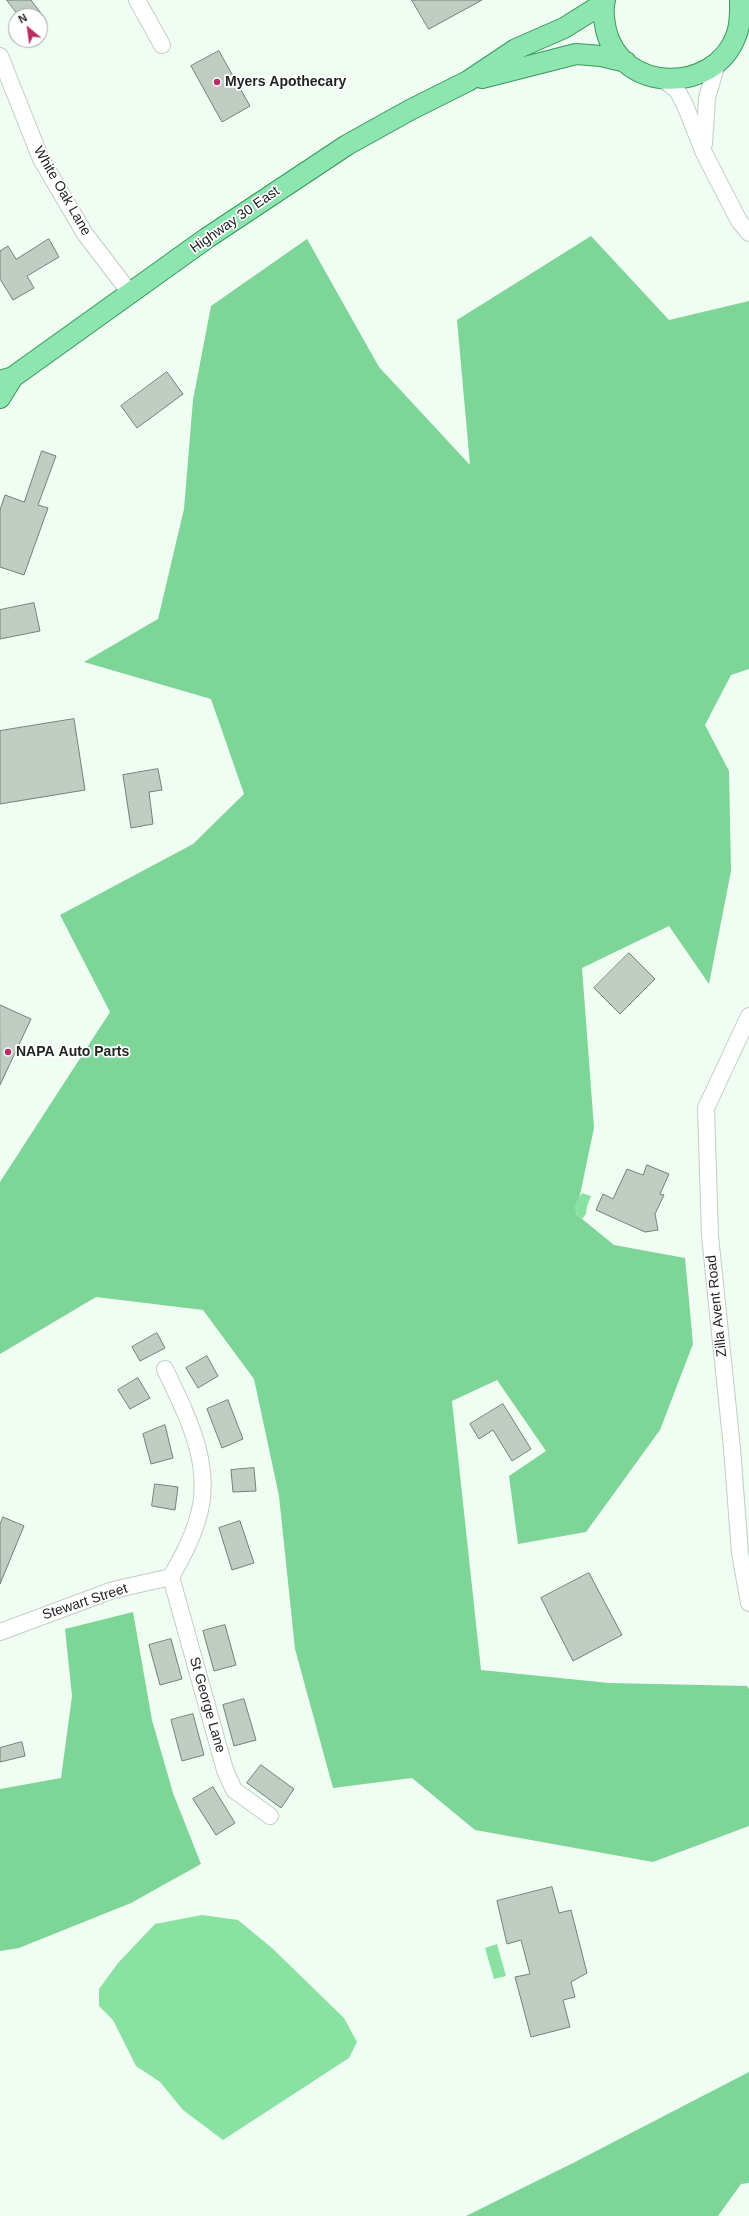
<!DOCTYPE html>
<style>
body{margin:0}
#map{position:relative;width:749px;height:2216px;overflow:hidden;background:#effdf2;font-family:Arial,sans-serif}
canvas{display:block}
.north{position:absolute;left:8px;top:8px;width:40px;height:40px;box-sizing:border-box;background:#fff;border:1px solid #a6a8a7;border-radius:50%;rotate:331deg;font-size:11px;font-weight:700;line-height:16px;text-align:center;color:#212622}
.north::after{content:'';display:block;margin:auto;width:14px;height:18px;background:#ba2e65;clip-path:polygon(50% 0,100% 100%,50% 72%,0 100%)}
</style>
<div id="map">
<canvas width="749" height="2216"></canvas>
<div class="north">N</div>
</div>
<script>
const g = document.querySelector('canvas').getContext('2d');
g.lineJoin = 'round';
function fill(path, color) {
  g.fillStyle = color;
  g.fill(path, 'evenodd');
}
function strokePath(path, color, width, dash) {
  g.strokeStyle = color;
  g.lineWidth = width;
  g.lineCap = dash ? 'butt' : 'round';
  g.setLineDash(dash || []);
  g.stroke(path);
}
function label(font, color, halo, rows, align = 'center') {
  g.font = font + ' Arial,sans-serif';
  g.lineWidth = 3.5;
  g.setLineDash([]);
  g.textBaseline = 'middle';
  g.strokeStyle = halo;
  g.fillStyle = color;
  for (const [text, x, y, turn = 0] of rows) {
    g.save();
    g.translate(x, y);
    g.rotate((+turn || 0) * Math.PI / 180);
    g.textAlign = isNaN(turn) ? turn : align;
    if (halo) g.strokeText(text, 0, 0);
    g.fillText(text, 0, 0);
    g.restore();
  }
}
const forest = new Path2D(`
 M591,236L669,320L749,301V669L731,675L705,725L729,771L731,871L709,984L669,926L582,968L594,1128L576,1214L614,1245L685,1258L693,1344L660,1430L586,1532L518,1544L509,1476L546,1451L497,1380L452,1401L481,1670L609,1683L747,1686L749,1689V1826L653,1862L475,1830L412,1778L333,1788L295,1649L279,1496L254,1379L203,1310L96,1297L0,1354V1182L110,1012L60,915L193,844L244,794L211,699L84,662L158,619L184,509L193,400L211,306L307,239L379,367L470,465L457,320Z
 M133,1612L152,1720L173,1793L201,1864L131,1903L19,1948L0,1951V1789L61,1778L72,1696L65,1629Z
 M749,2072V2183L741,2184L718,2216H466L575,2162Z`);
const water = new Path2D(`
 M582,1193L591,1196L587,1206L586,1214L582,1219L577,1215L574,1206Z
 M202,1915L238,1920L272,1948L344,2018L357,2042L349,2058L223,2140L183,2110L160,2082L136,2066L113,2020L99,2006V1989L118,1963L155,1924Z
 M497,1944L506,1976L494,1979L485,1948Z`);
const building = new Path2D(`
 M7,0H31L43,16H19Z
 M412,0H482L429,29Z
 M219,51L250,106L222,122L191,66Z
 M49,239L59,257L27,276L34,288L13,300L0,279V251L8,246L16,259Z
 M167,372L183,394L137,428L121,406Z
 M42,451L56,456L38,505L48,508L24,575L0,567V510L5,495L24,502Z
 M34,603L40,631L0,639V610Z
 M74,719L85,790L0,804V731Z
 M158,769L162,790L149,792L153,824L131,828L123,775Z
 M629,953L655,979L620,1014L594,988Z
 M0,1005L31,1019L0,1085Z
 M647,1165L669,1174L660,1194L664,1195L655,1214L658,1230L645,1232L596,1210L603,1194L613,1199L627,1169L643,1175Z
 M157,1333L165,1348L140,1361L132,1347Z
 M207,1356L218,1376L198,1388L186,1368Z
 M138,1378L150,1398L130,1409L118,1390Z
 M228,1400L243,1439L222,1448L207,1409Z
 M503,1404L531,1449L512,1461L493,1430L479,1439L470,1424Z
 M165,1425L173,1458L151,1464L143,1434Z
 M254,1468L256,1491L233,1492L231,1470Z
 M155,1484L178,1487L175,1510L152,1506Z
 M3,1517L24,1526L0,1584V1525Z
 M240,1521L254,1563L232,1570L219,1528Z
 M589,1573L622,1635L573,1661L541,1598Z
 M225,1625L236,1665L214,1671L203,1631Z
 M171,1639L182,1679L160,1685L149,1645Z
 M244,1699L256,1740L234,1746L223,1705Z
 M193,1714L204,1755L182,1761L171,1720Z
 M22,1742L25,1756L0,1762V1748Z
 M261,1765L294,1789L281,1808L247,1783Z
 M213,1787L235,1823L216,1835L193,1799Z
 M552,1887L559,1913L571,1910L587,1973L571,1982L575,1997L563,2000L570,2027L531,2037L515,1977L530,1974L521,1940L507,1944L497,1901Z`);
const minor = new Path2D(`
 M137,0L162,45
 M0,56L41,159L85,234L131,294
 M664,80L677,90L685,105L704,153L739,221L749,233
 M704,144L707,98L717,63
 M749,1016L706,1108L710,1236L732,1448L740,1553L749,1603
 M165,1369C187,1416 215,1467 197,1521C191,1541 181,1559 171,1577
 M171,1577L225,1770L234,1790L270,1816
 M0,1632L113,1590L171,1577`);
const major = new Path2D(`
 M605,0C602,10 604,20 606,30C621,93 714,95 736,36C741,24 740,12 740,0
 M482,78L576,54L601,56L626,62
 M0,381L13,377L207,238L347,145L410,110L468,81L516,49L564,28L604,3
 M0,398L13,377`);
const markers = [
 [217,82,4,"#ba2e65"],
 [8,1052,4,"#ba2e65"]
];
const poiNames = [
 ["Myers Apothecary",225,82],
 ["NAPA Auto Parts",16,1052]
];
const streetNames = [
 ["White Oak Lane",62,191,60],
 ["Highway 30 East",235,220,-35],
 ["Zilla Avent Road",717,1306,-96],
 ["Stewart Street",85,1602,-18],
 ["St George Lane",207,1705,74]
];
fill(forest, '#7dd597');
fill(water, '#89e1a2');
fill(building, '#bfcdc2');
strokePath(building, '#748177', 1);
strokePath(minor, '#c0cec3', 18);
strokePath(major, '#36985b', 22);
strokePath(minor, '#fff', 16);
strokePath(major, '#8de6af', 20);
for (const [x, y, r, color] of markers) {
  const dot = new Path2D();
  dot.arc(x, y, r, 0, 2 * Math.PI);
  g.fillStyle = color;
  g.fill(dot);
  strokePath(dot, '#fff', 1.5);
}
label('bold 14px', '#212622', '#fff', poiNames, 'left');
label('14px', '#212622', '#fff', streetNames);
</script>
